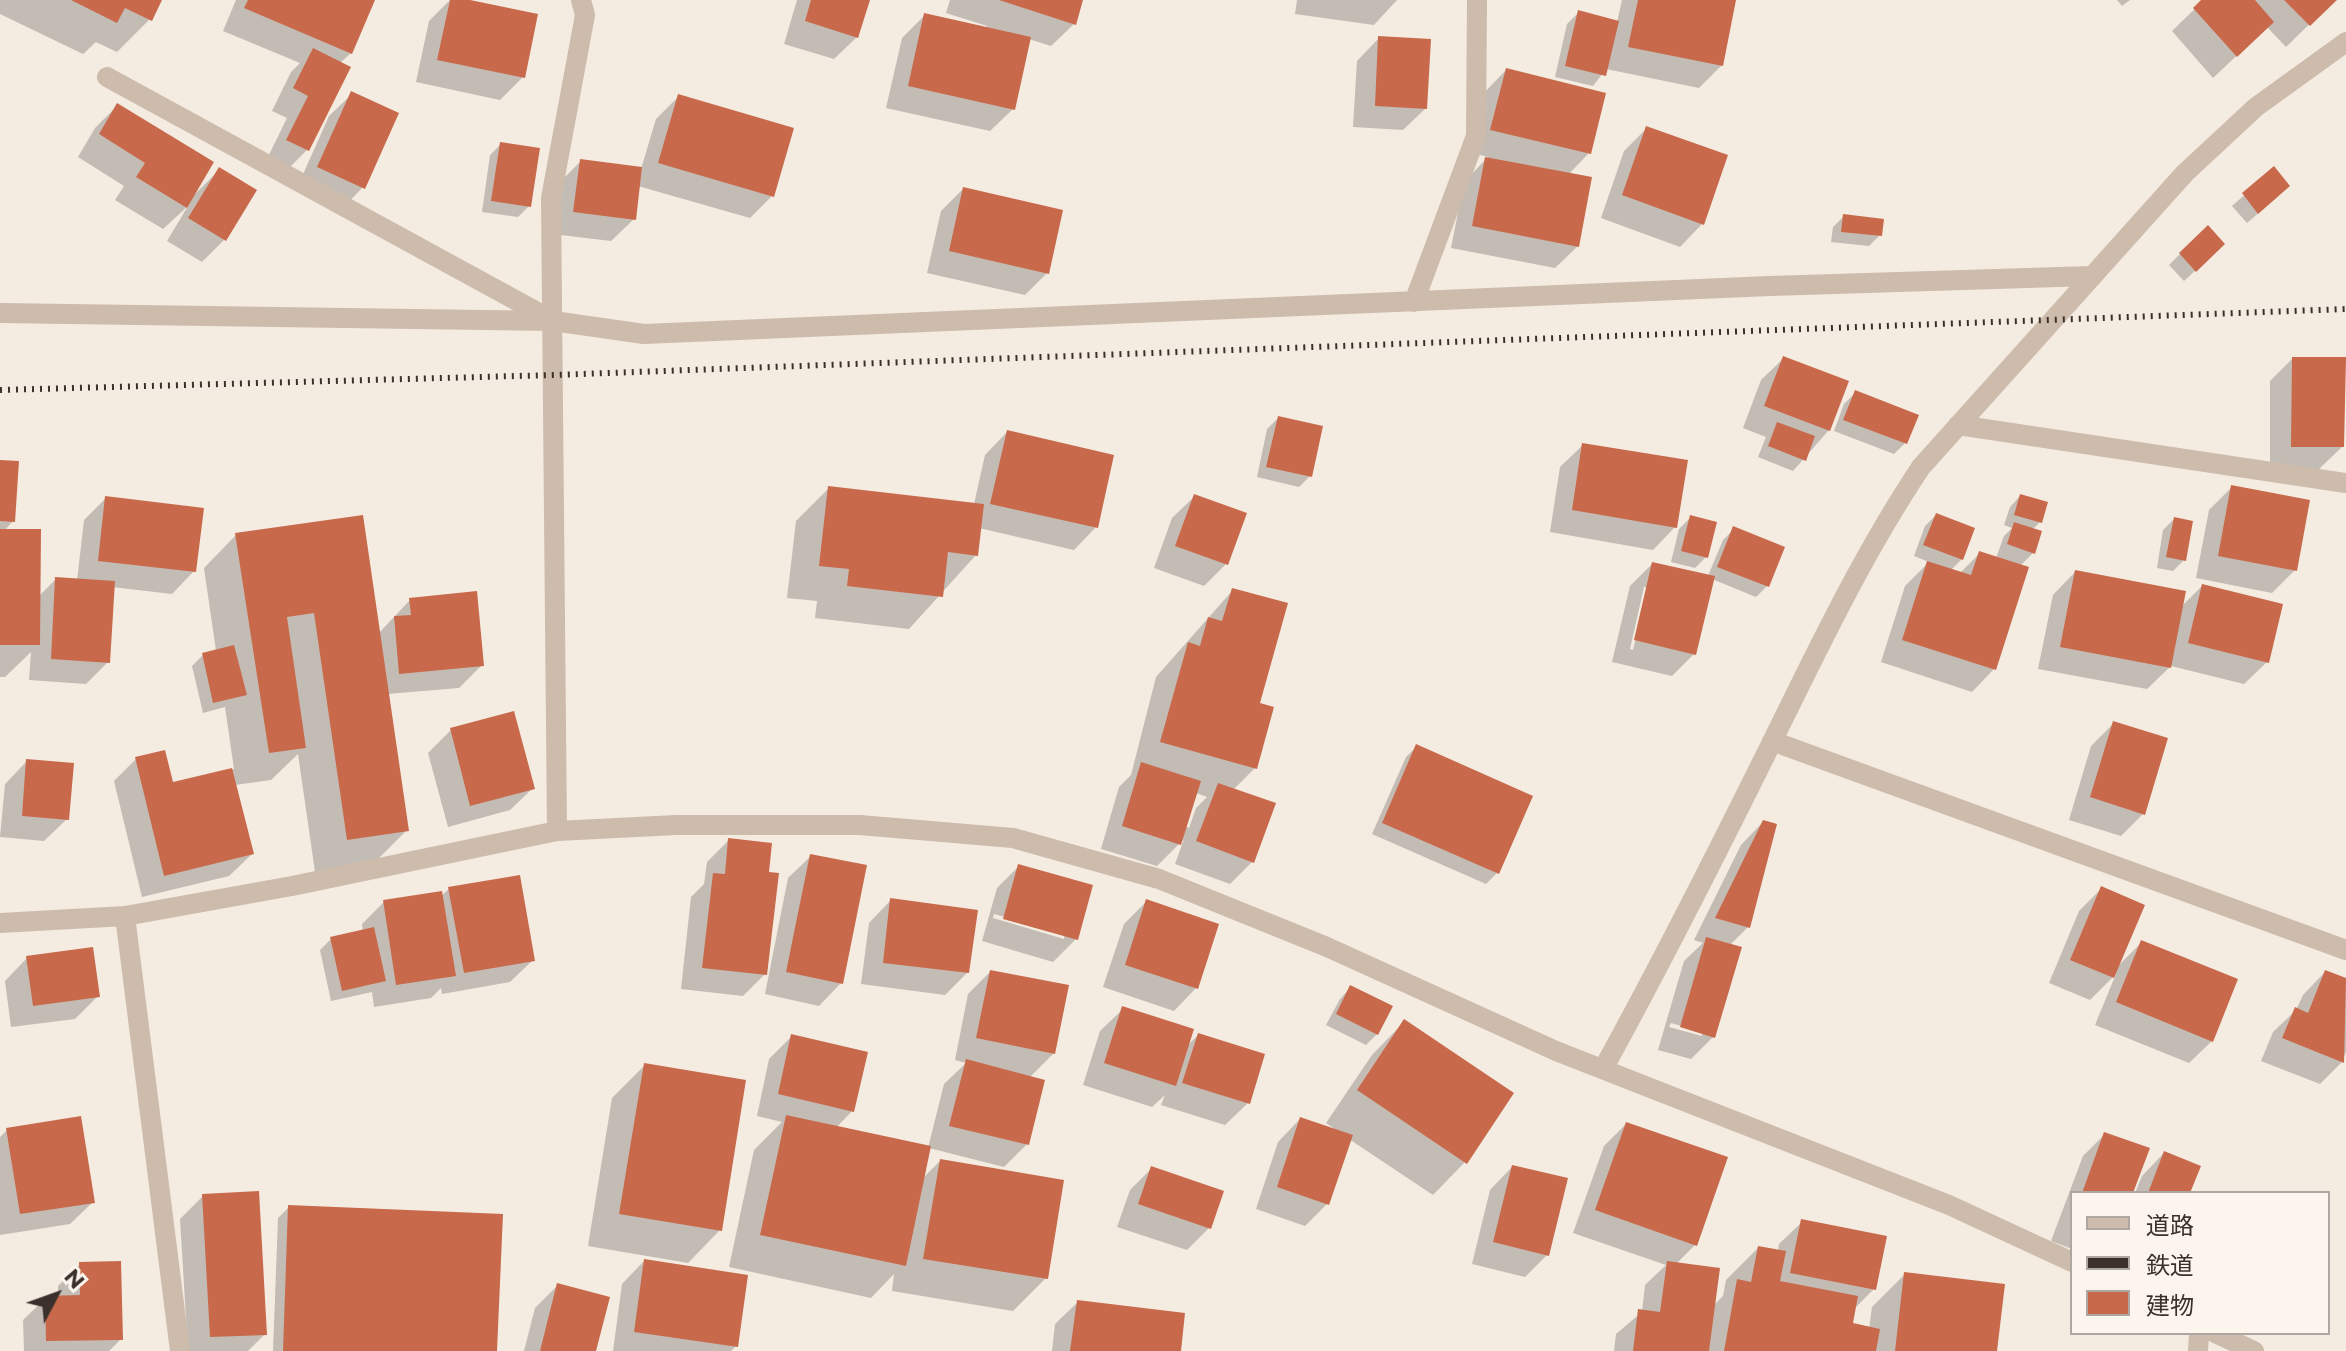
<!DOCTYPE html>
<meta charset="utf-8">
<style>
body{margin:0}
#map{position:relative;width:2346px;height:1351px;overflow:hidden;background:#f4ebe1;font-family:Montserrat,"Noto Sans JP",sans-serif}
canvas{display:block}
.legend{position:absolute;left:2070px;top:1191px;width:260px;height:144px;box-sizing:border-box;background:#fbf5ee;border:2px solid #aea6a0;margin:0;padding:10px 14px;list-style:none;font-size:24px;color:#3b302b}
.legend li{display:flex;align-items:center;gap:16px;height:40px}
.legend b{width:40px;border:2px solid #aea6a0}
.north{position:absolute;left:16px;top:1255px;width:80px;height:80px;-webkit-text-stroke:6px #fbf5ee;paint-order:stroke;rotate:49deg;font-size:22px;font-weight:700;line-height:32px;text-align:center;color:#3b302b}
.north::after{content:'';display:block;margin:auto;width:28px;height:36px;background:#3b302b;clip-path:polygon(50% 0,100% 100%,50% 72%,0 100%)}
</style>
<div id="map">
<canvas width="2346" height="1351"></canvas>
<ul class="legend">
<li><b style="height:10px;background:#cdbbac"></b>道路</li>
<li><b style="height:10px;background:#3b302b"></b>鉄道</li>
<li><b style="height:22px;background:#c8694b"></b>建物</li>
</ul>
<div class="north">N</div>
</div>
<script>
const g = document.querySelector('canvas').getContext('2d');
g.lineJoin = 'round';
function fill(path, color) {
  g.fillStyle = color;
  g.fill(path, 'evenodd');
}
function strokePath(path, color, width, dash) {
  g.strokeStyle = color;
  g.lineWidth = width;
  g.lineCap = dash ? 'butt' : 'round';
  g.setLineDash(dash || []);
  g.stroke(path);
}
const shadow = new Path2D(`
 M0,0H159L150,19L117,52L96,42L83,54L0,14Z
 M236,0H372L351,53L340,63L307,150L285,172L265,163L287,118L272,111L291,72L300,63L223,31Z
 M450,0H460L523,77L500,100L416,82L429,21Z
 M797,0H868L857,37L834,59L784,44Z
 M950,0H1081L1074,24L1051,46L1029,39L1013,109L990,131L886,108L902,38L925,15L987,29V26L946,13Z
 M1297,0H1397L1374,25L1295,14Z
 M1622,0H1734L1721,66L1699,88L1606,69L1593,86L1555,77L1567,24L1578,13L1617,22Z
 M2117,0H2130L2122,6Z
 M2204,0H2334L2286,47L2267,27L2213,78L2172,31Z
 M1379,38L1426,108L1403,130L1353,127L1357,61Z
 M1506,70L1589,153L1568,175L1578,246L1555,268L1451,248L1464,182L1488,157L1469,152L1484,93Z
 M352,94L363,187L341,210L296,190L329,116Z
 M678,97L772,196L750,218L638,186L634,219L611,241L552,234L558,184L581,161L641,169L656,119Z
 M118,105L195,194L219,170L254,191L224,240L202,262L167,241L188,206L163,229L115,200L124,186L78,157L95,128Z
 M1647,128L1702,224L1680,247L1601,218L1624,151Z
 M501,144L529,206L518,217L482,212L490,155Z
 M2274,169L2277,197L2247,223L2232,206Z
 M963,189L1047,273L1025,295L927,273L941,211Z
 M1844,216L1880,235L1869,246L1831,242L1833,227Z
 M2180,254L2212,255L2184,281L2169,265Z
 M1784,358L1829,430L1793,471L1758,457L1766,437L1743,428L1761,380Z
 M2292,359H2346L2342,447L2319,469H2270V381Z
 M1855,393L1905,443L1894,454L1834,431L1844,404Z
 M1278,418L1310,476L1299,487L1257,477L1267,429Z
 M1007,432L1096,527L1074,550L979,528L976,555L909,629L815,618L817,601L787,598L796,521L829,488L974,504L985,455Z
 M1583,445L1675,527L1653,550L1550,532L1560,467Z
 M0,462L13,521L4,531L38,597L56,579L77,581L84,520L106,498L194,571L172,594L112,587L108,662L86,684L29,680L31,652L5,677H0Z
 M2232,487L2295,570L2272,593L2196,578L2209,510Z
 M1195,496L1226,564L1204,586L1154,568L1172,518Z
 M2020,496L2040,522L2032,530L2033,553L2020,566L1994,669L1972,692L1881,662L1905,586L1929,562L1914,556L1925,526L1936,515L1962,559L1950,571L1959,574L1980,553L1996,558L2004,536L2012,528L2004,525L2010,507Z
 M1690,518L1706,557L1695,568L1671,562L1679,529Z
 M2174,519L2184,560L2173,571L2157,568L2163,530Z
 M1734,529L1767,586L1756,597L1712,579L1694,654L1672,676L1612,662L1630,586L1652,564L1708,576L1723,540ZM1644,587H1648L1633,650L1630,649Z
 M236,535L378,634L410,600L482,665L459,688L387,694L407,830L374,863L315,872L298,754L271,780L235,785L252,854L229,876L142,897L114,781L136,759L171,784L234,769L225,707L203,713L192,666L203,655L216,651L204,568Z
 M2075,572L2181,607L2202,586L2267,662L2244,684L2171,666L2147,689L2038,669L2053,595Z
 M1233,590L1255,768L1233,790L1252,862L1230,884L1175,864L1184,839L1157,866L1101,849L1119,787L1131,775L1156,677ZM1196,793L1207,797L1196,808L1189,828L1185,826Z
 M2113,724L2143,814L2121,836L2069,820L2091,746Z
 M451,730L533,788L510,810L448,827L428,753Z
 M1417,746L1497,873L1486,884L1372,834L1406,757Z
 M27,761L67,819L44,841L0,837L5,784Z
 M1763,822L1748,927L1729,946L1713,1037L1691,1059L1658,1050L1684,961L1703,943L1694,940L1741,845ZM1671,1023L1702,1032V1036L1669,1027Z
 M729,840L767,874L765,974L743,996L681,989L691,897L704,884L707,862Z
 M811,856L841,983L819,1006L765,994L788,878Z
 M1019,866L1076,939L1053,962L982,941L997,888ZM994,914L1064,934V939L993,918Z
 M2102,888L2117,967L2142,942L2212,1041L2189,1063L2095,1025L2116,974L2090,1000L2049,983L2079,911Z
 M449,889L533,960L510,982L442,994L441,988L431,998L374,1007L372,992L331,1001L320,950L331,939L363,932L362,924L384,902L441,896Z
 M891,900L968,972L945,995L861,984L869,923Z
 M1146,902L1217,925L1196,988L1174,1011L1103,987L1124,924Z
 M27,958L98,996L75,1019L11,1027L5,981Z
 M990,972L1054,1053L1029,1078L1027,1144L1004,1167L929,1148L922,1179L940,1161L1046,1278L1013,1311L892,1291L894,1274L871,1298L729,1267L754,1150L782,1122L757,1116L769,1059L792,1036L852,1111L836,1128L928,1148L944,1084L966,1063L955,1060L968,994Z
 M2325,972L2346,981V1052L2342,1062L2320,1084L2261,1061L2273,1032L2296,1010L2303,995Z
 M1350,988L1377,1034L1366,1045L1326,1025L1340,999Z
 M1123,1009L1186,1047L1198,1035L1248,1103L1225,1125L1161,1105L1165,1095L1152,1107L1083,1085L1100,1031Z
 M1404,1022L1465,1162L1433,1195L1349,1139L1328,1203L1305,1226L1256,1209L1278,1142L1300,1119L1336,1130L1326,1123L1372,1055Z
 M645,1065L720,1230L688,1263L588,1246L612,1098Z
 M1626,1124L1695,1245L1676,1264L1713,1306L1723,1296L1726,1280L1758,1248L1778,1251L1779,1244L1802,1222L1874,1289L1853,1310L1851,1325L1869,1329L1872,1307L1905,1274L1995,1351H1614L1616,1334L1642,1312L1645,1285L1666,1265L1573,1233L1604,1146Z
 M7,1130L93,1202L70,1224L0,1235V1137Z
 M2105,1134L2131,1193H2072V1249L2051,1241L2083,1156Z
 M2164,1153L2188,1193H2135L2142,1176Z
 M1512,1167L1547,1255L1525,1277L1472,1264L1490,1190Z
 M1152,1168L1209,1228L1187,1250L1117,1227L1130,1190Z
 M203,1196L265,1334L248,1351H188L180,1219Z
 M289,1207L495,1351H273L278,1218Z
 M644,1261L736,1346L731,1351H613L622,1284Z
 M80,1264L121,1339L109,1351H24L23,1320L46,1298L58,1297V1286Z
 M558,1285L594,1351H524L535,1308Z
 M1078,1302L1179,1351H1052L1055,1324Z`);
const building = new Path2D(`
 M71,0H162L152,21L125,8L117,23Z
 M248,0H375L352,54L244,8Z
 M450,0H470L538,14L525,78L437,60Z
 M811,0H870L858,38L805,21Z
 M999,0H1083L1076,25Z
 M1638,0H1736L1723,66L1628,47Z
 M2201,0H2255L2274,22L2237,57L2193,8Z
 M2284,0H2337L2310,26Z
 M1578,10L1619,21L1606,76L1565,66Z
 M924,13L1031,37L1015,110L908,86Z
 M1378,36L1431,39L1427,109L1375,106Z
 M313,48L351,67L309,151L286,140L308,96L293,88Z
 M1506,68L1606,93L1591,154L1490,130Z
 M351,91L399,113L365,189L317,167Z
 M678,94L794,128L774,197L658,163Z
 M117,103L214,162L187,208L136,177L145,163L99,134Z
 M1646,126L1728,155L1704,225L1622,195Z
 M500,142L540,148L531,207L491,201Z
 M1485,157L1592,177L1579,247L1472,226Z
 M580,159L642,167L636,220L573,212Z
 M2274,166L2290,186L2258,214L2242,193Z
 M219,167L257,190L226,241L188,218Z
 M963,187L1063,210L1049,274L949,251Z
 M1843,214L1884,219L1882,236L1841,232Z
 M2208,225L2225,244L2196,272L2179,253Z
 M1783,356L1849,381L1830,431L1764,406Z
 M2292,357H2346L2344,447H2291Z
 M1855,390L1919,415L1907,444L1843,420Z
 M1278,416L1323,426L1312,477L1266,467Z
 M1777,422L1815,436L1806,461L1768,446Z
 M1007,430L1114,455L1098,528L990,504Z
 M1582,443L1688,460L1677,528L1572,510Z
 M0,460L19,461L15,522L0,521Z
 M2231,485L2310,500L2297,571L2218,556Z
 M828,486L984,504L978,556L948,552L943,597L847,586L849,569L819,566Z
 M1194,494L1247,513L1228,565L1175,546Z
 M2020,494L2048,502L2042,523L2014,515Z
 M105,496L204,508L196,572L98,561Z
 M1936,513L1975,528L1963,560L1923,545Z
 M363,515L409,831L347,840L314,613L287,617L306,748L269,753L235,533Z
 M1690,515L1717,522L1708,558L1681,551Z
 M2174,517L2193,521L2186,561L2166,557Z
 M2014,522L2042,531L2035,554L2007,544Z
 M1733,526L1785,547L1769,587L1717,567Z
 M0,529H41L40,645H0Z
 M1979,551L2029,567L1996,670L1902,640L1927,561L1971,575Z
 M1652,562L1715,576L1696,655L1634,640Z
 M2075,570L2186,591L2171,668L2060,647Z
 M55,577L115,581L110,663L51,659Z
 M2202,584L2283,604L2269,663L2188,643Z
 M1232,588L1288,603L1260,703L1274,707L1257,769L1160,742L1188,642L1200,646L1208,617L1222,621Z
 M477,591L484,666L399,674L394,616L411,615L409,598Z
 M234,645L247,695L213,703L202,653Z
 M514,711L535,789L470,806L450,728Z
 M2113,721L2168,738L2145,815L2090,797Z
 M1416,744L1533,796L1499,874L1382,823Z
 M165,750L173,782L232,768L254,854L164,876L135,757Z
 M26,759L74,763L69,820L22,816Z
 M1141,762L1201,781L1181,845L1122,826Z
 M1218,783L1276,803L1254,863L1196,841Z
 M1763,820L1777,824L1750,928L1715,918Z
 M728,838L772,843L769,872L779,873L767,975L702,968L713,873L725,874Z
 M810,854L867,865L843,984L786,972Z
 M1018,864L1093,885L1078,940L1003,919Z
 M520,875L535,961L464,973L448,887Z
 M2101,886L2145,905L2114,978L2070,960Z
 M442,891L456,976L396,985L383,900Z
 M890,898L978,910L969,973L883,963Z
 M1146,899L1219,924L1198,989L1125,965Z
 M374,927L386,981L342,991L330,937Z
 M1706,937L1742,947L1715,1038L1680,1027Z
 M2141,940L2238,979L2213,1042L2116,1002Z
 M93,947L100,997L33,1006L26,956Z
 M990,970L1069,985L1055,1054L976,1038Z
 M2325,970L2346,978L2344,1063L2282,1038L2295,1007L2308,1013Z
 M1350,985L1393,1006L1378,1035L1336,1014Z
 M1122,1006L1194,1029L1176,1086L1104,1063Z
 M1404,1019L1514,1093L1467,1164L1357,1090Z
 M1198,1033L1265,1054L1250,1104L1182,1083Z
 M791,1034L868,1052L854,1112L778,1094Z
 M966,1059L1045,1080L1029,1145L949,1126Z
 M644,1063L746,1080L722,1231L619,1214Z
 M786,1115L931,1146L906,1266L760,1235Z
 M81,1116L95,1203L20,1214L6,1128Z
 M1300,1117L1353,1135L1329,1205L1277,1187Z
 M1626,1122L1728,1157L1697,1246L1595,1210Z
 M2104,1132L2150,1148L2133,1193H2082Z
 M2164,1151L2201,1166L2190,1193H2148Z
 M940,1159L1064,1180L1048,1279L923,1259Z
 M1512,1165L1568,1178L1549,1256L1493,1242Z
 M1151,1166L1224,1191L1211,1229L1138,1204Z
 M259,1191L267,1335L210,1337L202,1194Z
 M288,1205L503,1214L497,1351H283Z
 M1801,1219L1887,1236L1876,1290L1790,1273Z
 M1758,1246L1786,1251L1780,1281L1858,1296L1853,1323L1880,1329L1876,1351H1724L1737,1279L1751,1282Z
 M644,1259L748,1275L738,1347L634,1332Z
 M121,1261L123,1340L46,1341L45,1296L80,1295L79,1262Z
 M1667,1261L1720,1268L1709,1351H1633L1638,1309L1660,1312Z
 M1904,1272L2005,1284L1997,1351H1895Z
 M557,1283L610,1297L596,1351H540Z
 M1077,1300L1185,1313L1181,1351H1070Z`);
const minor = new Path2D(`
 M107,77L550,319
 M1414,302L1476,136L1477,0
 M0,313L553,321L644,334L1770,286L2091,276
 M1958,425L2346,483
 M1772,741L2346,950
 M557,831L551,198L585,15L581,0
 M125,916L180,1351
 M0,923L125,916L292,886L557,831L676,825H860L1013,838L1159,879L1327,947L1556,1051L1949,1205L2072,1262
 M1603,1069C1661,964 1715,857 1768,750C1816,653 1861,557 1921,467L2185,173L2256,107L2346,42
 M2215,1333L2254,1351
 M2198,1351L2199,1333`);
const rail = new Path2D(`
 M0,390L554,375L2346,309`);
fill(shadow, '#0003');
fill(building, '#c8694b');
strokePath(minor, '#cdbbac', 20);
strokePath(rail, '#3b302b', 6, [2, 6]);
</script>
